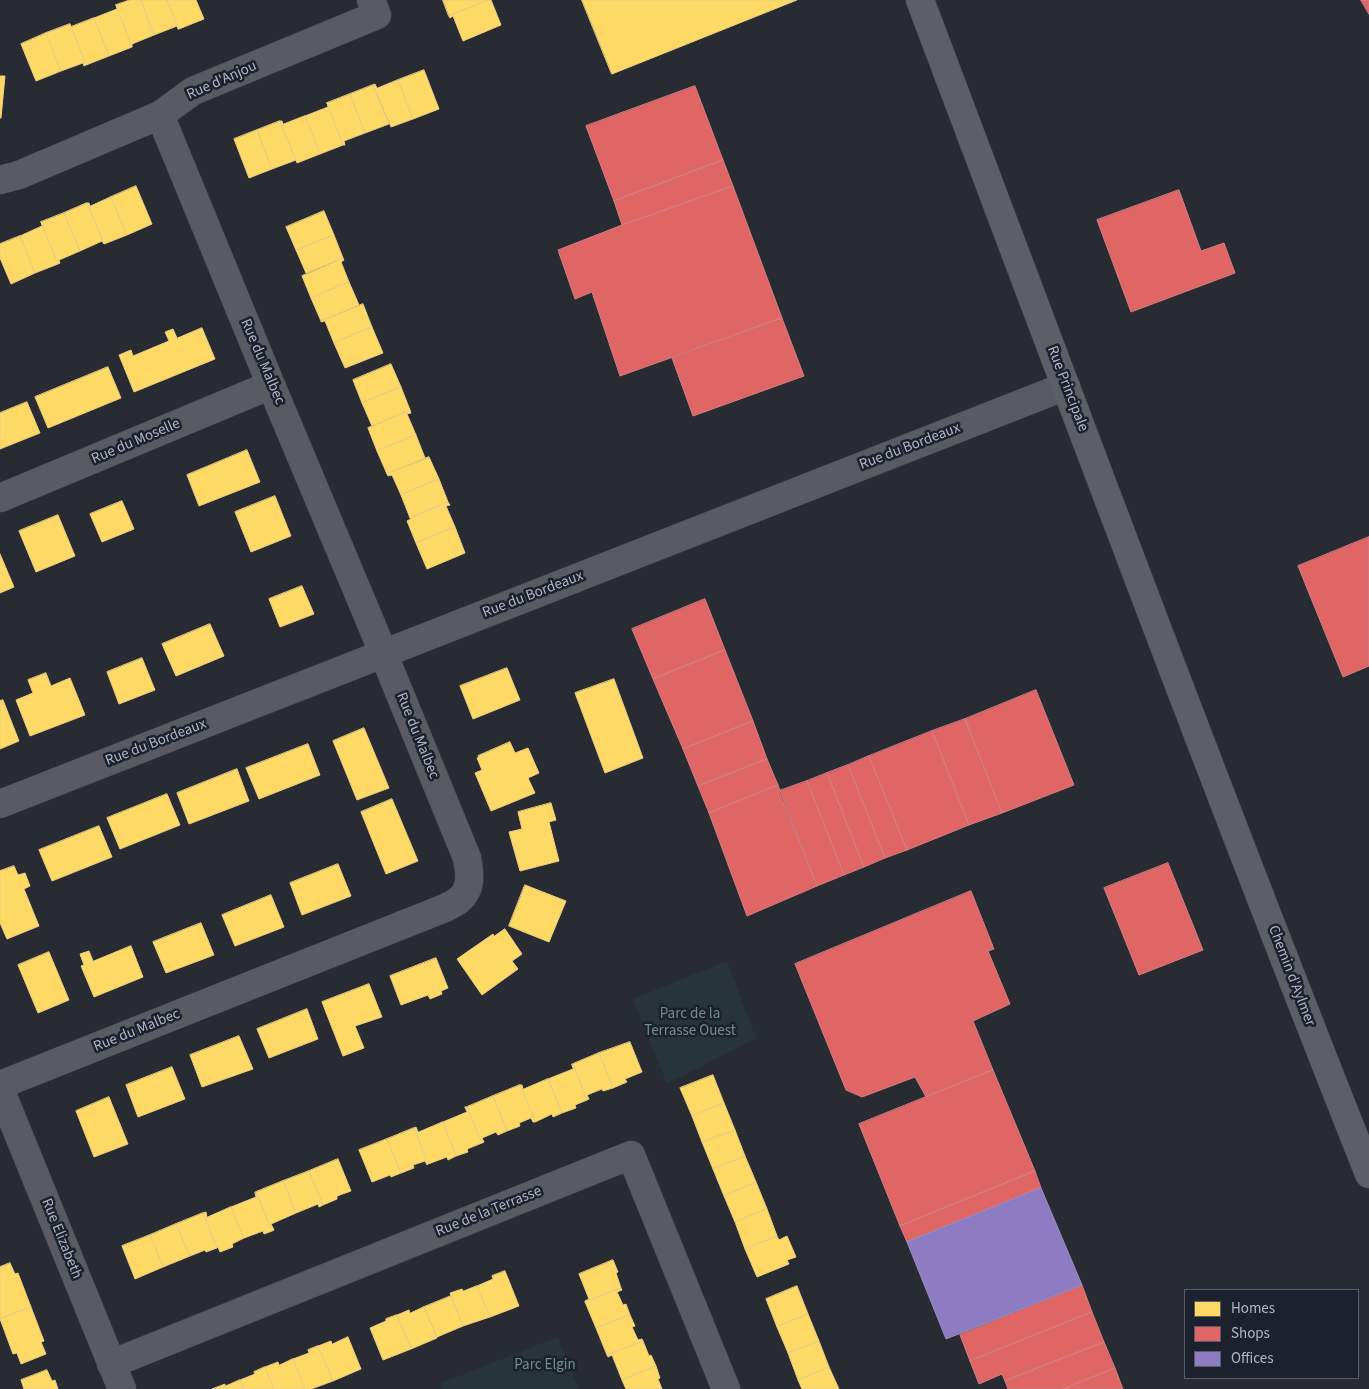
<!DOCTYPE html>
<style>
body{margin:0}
#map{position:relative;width:1369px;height:1389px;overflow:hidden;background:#292b33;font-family:"Source Sans 3",sans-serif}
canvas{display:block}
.legend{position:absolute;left:1184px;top:1289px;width:175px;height:90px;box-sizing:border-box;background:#1d212e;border:1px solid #595d6a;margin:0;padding:6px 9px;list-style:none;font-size:15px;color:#b3b6c5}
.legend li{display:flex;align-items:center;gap:10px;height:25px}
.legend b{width:25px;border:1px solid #595d6a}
</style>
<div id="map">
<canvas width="1369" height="1389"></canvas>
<ul class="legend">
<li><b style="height:14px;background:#ffd966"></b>Homes</li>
<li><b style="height:14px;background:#e06666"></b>Shops</li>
<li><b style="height:14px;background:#8e7cc3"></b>Offices</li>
</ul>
</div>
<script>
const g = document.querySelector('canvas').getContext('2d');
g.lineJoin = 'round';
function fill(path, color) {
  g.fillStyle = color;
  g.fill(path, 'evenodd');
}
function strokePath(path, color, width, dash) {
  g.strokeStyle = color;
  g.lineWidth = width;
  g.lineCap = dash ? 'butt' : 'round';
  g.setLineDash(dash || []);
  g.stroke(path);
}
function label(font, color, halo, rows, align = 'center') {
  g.font = font + ' "Source Sans 3",sans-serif';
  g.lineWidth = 5;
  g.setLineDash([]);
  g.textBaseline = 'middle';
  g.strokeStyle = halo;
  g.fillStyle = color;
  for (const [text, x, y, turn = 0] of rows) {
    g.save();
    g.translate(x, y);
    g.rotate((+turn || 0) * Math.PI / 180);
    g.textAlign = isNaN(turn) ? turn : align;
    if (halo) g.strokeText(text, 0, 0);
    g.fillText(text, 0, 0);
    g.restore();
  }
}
const green = new Path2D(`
 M727,961L756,1038L667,1084L633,999Z
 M558,1337L579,1389H441L439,1384Z`);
const homes = new Path2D(`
 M130,0H141L154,35L132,44V47L116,5Z
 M141,0H167L179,29H178L177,26L154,35Z
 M167,0H196L204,19L179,29Z
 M443,0H488L449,16Z
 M488,0H491L501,25L463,41L453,16L450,18L449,16Z
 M582,0H797L612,74Z
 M116,5L132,47L109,56L94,18L117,9Z
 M94,18L109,56L86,65L71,27Z
 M70,24L86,65L84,66L83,63L61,71L46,33Z
 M46,33L61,71L36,81L21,44Z
 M424,70L439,109L413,119L398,80Z
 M0,76H5L1,118H0Z
 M398,80L413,119L391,127L373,85L375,84L377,88Z
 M373,85L389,124L365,133L350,94Z
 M350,94L365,133L344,141L345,145H343L327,103Z
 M327,103L343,145L320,154L305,116L328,107Z
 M305,116L320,154L297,163L280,121H282L283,124Z
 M280,121L296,160L272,169L257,130Z
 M257,130L272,169L249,178L234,139Z
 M136,186L152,224L127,235L111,197Z
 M111,197L127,235L104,244L87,203H89L90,206Z
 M87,203L104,244L102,241L80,251L64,213Z
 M324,211L334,235L296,250L286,227Z
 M64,213L80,251L59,260L60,263L58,264L41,222Z
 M41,222L58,264L35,273L20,236L42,226Z
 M334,235L343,258L306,273L296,250Z
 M20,236L35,273L11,284L0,258V244Z
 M343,258L344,260L341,262L349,282L311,298L302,276Z
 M349,282L359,305L321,321L311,298Z
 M363,304L372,327L334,343L325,321L321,322V321Z
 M372,327L383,353L345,368L334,343Z
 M202,328L215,359L134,392L119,355L131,350L133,356L169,341L165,332L173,329L177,338Z
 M391,364L401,387L362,403L353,380Z
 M108,367L121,398L48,428L35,397Z
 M401,387L410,410L372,426L362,403Z
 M27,402L40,433L0,449V413Z
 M410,410L411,413L407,414L416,435L377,451L368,428Z
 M416,435L425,458L387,474L377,451Z
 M247,450L260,482L199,506L187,475Z
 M429,457L439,479L401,495L392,475L388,476L387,474Z
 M439,479L448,502L410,518L401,495Z
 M275,496L291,536L251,552L235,512Z
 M122,501L134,529L102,542L90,514Z
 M448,502L450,505L446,506L455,527L416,543L407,521L411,519L410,518Z
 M58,515L75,556L36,572L19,531Z
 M455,527L465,553L427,569L416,543Z
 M0,554L14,587L0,593Z
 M302,586L314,614L280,627L269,599Z
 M210,624L224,656L176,676L162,644Z
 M142,658L155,690L119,704L107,672Z
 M507,668L520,700L473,719L460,686Z
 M46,673L51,686L70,678L85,715L30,736L16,700L33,693L28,680Z
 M614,679L643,758L605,773L575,693Z
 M3,700L19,741L0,749V701Z
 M364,728L389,788L357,800L333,741Z
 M510,742L515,753L528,748L539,773L528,778L535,793L491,811L475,773L482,770L477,758L479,757L478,756Z
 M308,744L320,775L259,799L246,768Z
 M237,769L249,801L189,824L177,793Z
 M167,794L180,825L120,849L107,818Z
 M392,799L418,861L386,874L361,812Z
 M551,803L556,820L549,822L559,861L520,871L509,832L522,829L518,812Z
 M99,826L112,857L52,881L39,850Z
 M338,864L351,896L302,915L290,883Z
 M14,866L18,875L25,873L30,886L24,889L39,926L7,939L0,923V871Z
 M525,885L566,901L549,942L509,926Z
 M271,895L284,927L235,946L222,915Z
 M201,923L214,955L166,973L153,942Z
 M505,929L522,954L512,961L518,969L482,995L457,959L493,934L494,936Z
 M131,946L143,977L94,997L81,966L84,965L80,954L89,951L93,961Z
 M49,952L69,1000L38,1013L18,965Z
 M436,958L448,988L441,991L442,994L430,999L428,995L401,1005L390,976Z
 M369,984L382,1017L355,1026L364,1048L343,1056L322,1002Z
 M307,1009L318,1039L269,1058L257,1029Z
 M239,1036L253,1069L202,1087L190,1055Z
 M630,1042L642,1072L625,1079L627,1082L613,1088L599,1053Z
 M599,1053L613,1088L603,1091L602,1089L587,1095L589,1099L587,1100L573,1064Z
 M572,1064H573L587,1100L575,1105L576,1108L562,1113L548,1079L573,1069Z
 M172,1067L185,1099L138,1117L126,1085Z
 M713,1075L724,1103L692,1116L680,1088Z
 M548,1079L562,1113L553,1117L552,1114L535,1122L520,1085H522L523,1089Z
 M520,1085L535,1122H533L531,1118L519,1123L520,1126L507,1131L493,1096Z
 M493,1096L507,1131L498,1135L496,1132L482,1138L484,1142L482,1143L467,1107Z
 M109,1097L128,1144L94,1157L76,1111Z
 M724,1103L735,1130L702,1142L692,1116Z
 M465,1107H467L482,1143L467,1149L468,1152L456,1156L443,1122L467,1112Z
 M443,1122L456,1156L448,1160L447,1157L428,1164L414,1128L416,1127L418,1132Z
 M414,1128L428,1164L427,1165L425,1161L413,1165L414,1168L401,1173L387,1139Z
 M735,1130L745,1156L713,1169L702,1142Z
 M387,1139L401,1173L391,1177L390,1175L372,1182L359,1150Z
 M745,1156L756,1182L724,1196L713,1169Z
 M338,1159L351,1191L337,1196V1199L323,1205L309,1171Z
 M309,1171L323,1205L319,1207L318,1204L296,1213L283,1181Z
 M283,1181L296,1213L271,1224L274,1230L272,1231L256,1192Z
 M756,1182L767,1209L735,1222L724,1196Z
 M256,1192L272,1231L264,1234L263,1231L244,1238L231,1207L256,1197L255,1193Z
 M231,1207L244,1238L232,1244L233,1247L220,1252L218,1247L217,1248L203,1213L206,1212L207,1217Z
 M767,1209L777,1236L745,1249L735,1222Z
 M203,1213L217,1248L206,1252L205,1250L190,1256L176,1224Z
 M176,1224L190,1256L163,1267L150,1235Z
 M150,1235L163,1267L135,1279L122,1246Z
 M777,1236L779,1240L787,1236L796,1257L787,1260L789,1264L757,1277L745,1249Z
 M613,1260L618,1272L616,1273L621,1288L585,1302V1301L589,1299L579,1274Z
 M10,1263L15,1274L18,1273L31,1307L0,1319V1267Z
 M505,1271L519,1306L490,1317L477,1286L493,1279L492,1276Z
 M477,1286L490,1317L463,1326L450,1293L462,1289L463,1291Z
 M797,1286L808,1314L777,1327L766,1299Z
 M621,1288L622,1290L617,1292L623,1305L626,1304L630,1315L596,1328L585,1302Z
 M451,1296L463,1326L437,1337L424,1307Z
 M31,1307L44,1341L41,1342L46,1354L21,1364L17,1353L13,1354L0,1319Z
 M424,1307L437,1338L411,1349L397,1315L409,1310L410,1313Z
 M808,1314L819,1341L788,1353L777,1327Z
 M397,1315L411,1349L383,1360L370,1328L386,1321V1319Z
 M630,1315L635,1326L632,1327L638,1340L642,1339L643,1341L607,1355L596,1328Z
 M348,1337L361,1369L333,1381L318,1346L331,1341L332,1344Z
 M643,1341L649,1356L651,1355L656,1366L622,1380L612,1355L608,1357L607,1355Z
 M819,1341L829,1367L798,1380L788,1353Z
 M318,1346L333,1381L311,1389H305L293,1359L309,1353L308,1350Z
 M293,1359L305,1389H274L265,1367L278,1362L279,1365Z
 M656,1366L660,1378L658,1379L662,1389H626L622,1380Z
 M265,1367L274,1389H243L240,1380L255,1374L254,1372Z
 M829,1367L839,1389H802L798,1380Z
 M47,1370L52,1381L55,1380L58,1389H24L21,1380Z
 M240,1380L243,1389H212L225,1384V1386Z`);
const shops = new Path2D(`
 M1361,0H1369V14Z
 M695,86L723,160L614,201L586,126Z
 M723,160L733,186L622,225L614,201Z
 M733,186L782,318L620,376L592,292L575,299L558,250L622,225Z
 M1179,190L1201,251L1224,243L1235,273L1131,312L1097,220Z
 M782,318L804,376L693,416L672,358Z
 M1369,537V666L1343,677L1298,566Z
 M705,599L725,650L653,679L632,629Z
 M725,650L753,721L683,749L653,679Z
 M1036,690L1074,785L1002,813L965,719Z
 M965,719L1002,813L969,825L932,731Z
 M753,721L767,759L698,786L683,749Z
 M932,731L969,825L907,850L869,756Z
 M869,756L907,850L885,858L848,765Z
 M767,759L778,785L709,813L698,786Z
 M848,765L885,858L864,867L827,773Z
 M827,773L864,867L844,875L807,781Z
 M807,781L844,875L817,886L779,791Z
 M778,785L817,886L747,916L709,813Z
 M1168,863L1203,950L1139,975L1104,888Z
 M971,891L994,949L988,951L1010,1004L973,1021L993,1070L926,1097L915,1077L862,1097L846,1090L795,964Z
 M993,1070L1035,1171L900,1226L859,1124Z
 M1035,1171L1041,1188L907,1242L900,1226Z
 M1082,1285L1092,1312L970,1361L960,1335Z
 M1092,1312L1104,1342L1005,1381L1002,1374L979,1384L970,1361Z
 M1104,1342L1115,1368L1063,1389H1008L1005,1381Z
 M1115,1368L1123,1389H1063Z`);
const offices = new Path2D(`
 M1041,1188L1082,1285L946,1339L907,1242Z`);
const street = new Path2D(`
 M0,180L19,175L160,115L193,91L377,15L371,0
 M0,498L271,385
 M0,804L1066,386
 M0,1085L445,908C449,906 455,903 459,900C472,889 470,874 467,858L370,621L271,385L160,115
 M0,1089L122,1389
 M111,1364L631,1155L726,1389`);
const secondary = new Path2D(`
 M920,0C1068,392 1214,784 1369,1174`);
const streetNames = [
 ["Rue d'Anjou",222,81,-24],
 ["Rue du Malbec",262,362,67],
 ["Rue Principale",1067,389,69],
 ["Rue du Moselle",136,442,-23],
 ["Rue du Bordeaux",910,447,-21],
 ["Rue du Bordeaux",533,595,-21],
 ["Rue du Malbec",417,736,68],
 ["Rue du Bordeaux",156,743,-21],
 ["Chemin d'Aylmer",1291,976,69],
 ["Rue du Malbec",137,1031,-22],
 ["Rue de la Terrasse",489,1212,-22],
 ["Rue Elizabeth",61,1239,68]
];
const parkNames = [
 ["Parc de la",690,1015],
 ["Terrasse Ouest",690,1032],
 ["Parc Elgin",545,1366]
];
fill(green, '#273539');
fill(homes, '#ffd966');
strokePath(homes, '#e8ce82', 1);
fill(shops, '#e06666');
strokePath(shops, '#d27e82', 1);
fill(offices, '#8e7cc3');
strokePath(offices, '#998dc4', 1);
strokePath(street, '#45474d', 29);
strokePath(secondary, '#45474d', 29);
strokePath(street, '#595a62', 28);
strokePath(secondary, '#5d5e66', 28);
label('15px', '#b3b6c5', '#1d212e', streetNames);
label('15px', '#6d937d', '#1d212e', parkNames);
</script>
